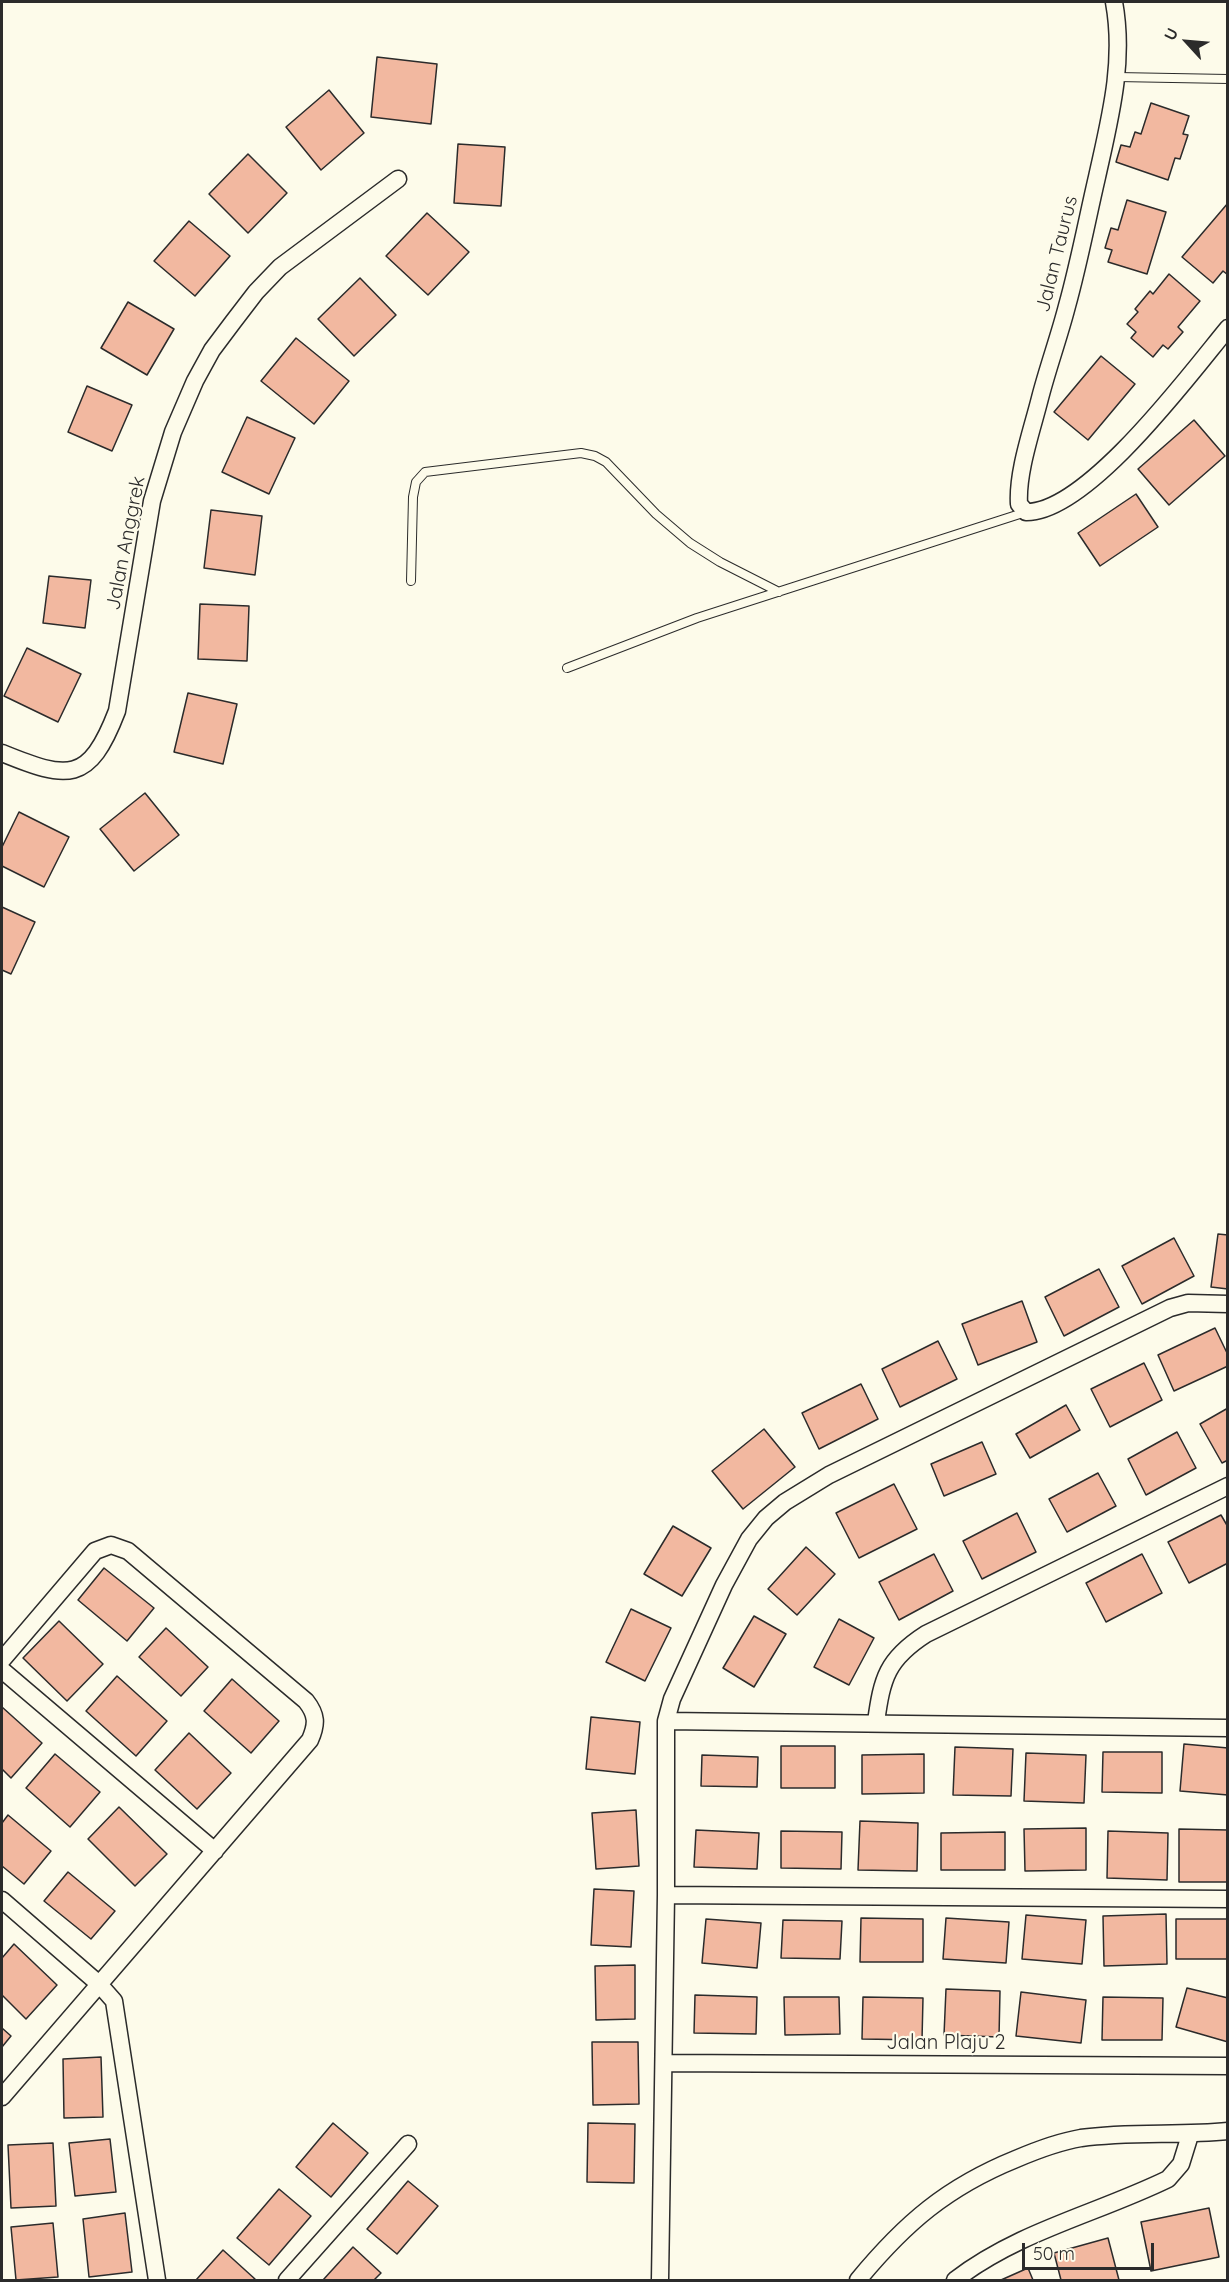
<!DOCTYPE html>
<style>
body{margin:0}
#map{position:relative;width:1229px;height:2282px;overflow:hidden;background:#fdfbea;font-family:Quicksand,sans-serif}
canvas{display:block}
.frame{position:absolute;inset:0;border:3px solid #2b2b2b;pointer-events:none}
.north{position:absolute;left:1157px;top:12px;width:60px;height:60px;-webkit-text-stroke:4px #fdfbea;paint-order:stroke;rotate:296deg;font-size:16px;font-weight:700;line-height:24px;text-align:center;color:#2b2b2b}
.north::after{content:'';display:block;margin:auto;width:21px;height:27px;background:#2b2b2b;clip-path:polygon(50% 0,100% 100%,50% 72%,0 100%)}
.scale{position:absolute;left:1022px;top:2243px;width:132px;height:27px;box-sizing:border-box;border:3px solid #2b2b2b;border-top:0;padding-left:8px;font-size:18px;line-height:21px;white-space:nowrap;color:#2b2b2b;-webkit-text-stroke:4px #fdfbea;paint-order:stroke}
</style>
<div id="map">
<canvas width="1229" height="2282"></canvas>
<div class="frame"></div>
<div class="north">U</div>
<div class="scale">50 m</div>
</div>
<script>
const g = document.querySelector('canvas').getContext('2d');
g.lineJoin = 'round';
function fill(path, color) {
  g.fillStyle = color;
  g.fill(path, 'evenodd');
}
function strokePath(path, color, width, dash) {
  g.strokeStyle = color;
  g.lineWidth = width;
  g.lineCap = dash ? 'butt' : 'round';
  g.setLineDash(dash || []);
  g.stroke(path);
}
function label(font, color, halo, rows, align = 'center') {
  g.font = font + ' Quicksand,sans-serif';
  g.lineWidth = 4.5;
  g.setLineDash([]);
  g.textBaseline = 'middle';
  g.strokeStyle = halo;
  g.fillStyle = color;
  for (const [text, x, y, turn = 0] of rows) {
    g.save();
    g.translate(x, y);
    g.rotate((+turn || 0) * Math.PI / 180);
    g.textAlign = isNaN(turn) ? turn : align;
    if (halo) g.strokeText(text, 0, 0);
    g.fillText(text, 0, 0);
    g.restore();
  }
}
const building = new Path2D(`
 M377,57L437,64L431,124L371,117Z
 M329,90L364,133L321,170L286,127Z
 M1151,103L1189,116L1183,134L1188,135L1180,159L1175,158L1168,180L1116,162L1121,145L1130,147L1135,132L1141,134Z
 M458,144L505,147L501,206L454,203Z
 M248,154L287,193L248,233L209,194Z
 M1127,200L1166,212L1147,274L1108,262L1112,250L1105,248L1111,228L1118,230Z
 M1228,203V275L1223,271L1213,283L1182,257Z
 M427,213L469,252L428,295L386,256Z
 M189,221L230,256L195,296L154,261Z
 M1169,274L1200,301L1178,327L1183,332L1168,349L1163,345L1153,357L1131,338L1136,332L1127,324L1138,312L1135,309L1150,291L1153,294Z
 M360,278L396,315L354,356L318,319Z
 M128,302L174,329L147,375L101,348Z
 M296,338L349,381L314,424L261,381Z
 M1101,356L1135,384L1088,440L1054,412Z
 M87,386L132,405L112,451L68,432Z
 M247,417L295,438L269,494L222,472Z
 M1194,420L1225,456L1169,505L1138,469Z
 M1136,494L1158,527L1100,566L1078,533Z
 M211,510L262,516L255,575L204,568Z
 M49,576L91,580L85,628L43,623Z
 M200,604L249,606L247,661L198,659Z
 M27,648L81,674L58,722L4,696Z
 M188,693L237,704L223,764L174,752Z
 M145,793L179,835L134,871L100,829Z
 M19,812L69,837L44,887L2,866V847Z
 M2,907L35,922L11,974L2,970Z
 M1218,1234L1228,1235V1289L1211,1287Z
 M1174,1238L1194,1276L1142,1304L1122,1266Z
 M1099,1269L1119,1307L1064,1336L1045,1297Z
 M1022,1301L1037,1342L978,1365L962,1324Z
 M1215,1328L1228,1355V1366L1174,1391L1158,1355Z
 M938,1341L957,1379L900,1407L882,1369Z
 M1144,1363L1162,1400L1110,1427L1091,1389Z
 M861,1384L878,1419L819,1449L802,1413Z
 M1066,1405L1080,1430L1030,1458L1016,1434Z
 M1228,1408V1460L1222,1463L1200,1424Z
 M764,1429L795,1467L743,1509L712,1471Z
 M1177,1432L1196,1468L1146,1495L1128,1459Z
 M982,1442L996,1474L944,1496L931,1464Z
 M1098,1473L1116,1506L1067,1532L1049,1499Z
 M894,1484L917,1529L859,1558L836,1513Z
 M1017,1513L1036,1552L982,1579L963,1541Z
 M1221,1515L1228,1527V1563L1189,1583L1168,1542Z
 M673,1526L711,1548L682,1596L644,1574Z
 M806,1547L835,1574L797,1615L768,1589Z
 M934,1554L953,1591L899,1620L879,1582Z
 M1142,1554L1162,1593L1106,1622L1086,1583Z
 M104,1568L154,1608L127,1641L78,1600Z
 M631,1609L671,1628L645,1681L606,1662Z
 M754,1616L786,1634L754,1687L723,1668Z
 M839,1619L874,1638L849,1685L814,1667Z
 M59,1621L103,1664L67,1701L23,1658Z
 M166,1628L208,1667L181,1696L139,1657Z
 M117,1676L167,1721L136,1756L86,1711Z
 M232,1679L279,1721L251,1753L204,1711Z
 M2,1707L42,1743L11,1778L2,1769Z
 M591,1717L640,1722L635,1774L586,1769Z
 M189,1733L231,1773L197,1809L155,1770Z
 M1184,1744L1228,1748V1795L1180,1791Z
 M781,1746H835V1788H781Z
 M955,1747L1013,1749L1011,1796L953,1795Z
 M1103,1752H1162V1793L1102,1792Z
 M1026,1753L1086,1755L1084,1803L1024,1801Z
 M55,1754L100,1792L70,1827L26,1788Z
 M924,1754V1793L862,1794V1755Z
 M702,1755L758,1757L757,1787L701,1786Z
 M119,1807L167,1854L135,1886L88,1839Z
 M636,1810L639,1866L596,1869L592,1813Z
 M8,1815L51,1851L24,1884L2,1866V1823Z
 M860,1821L918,1823L917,1871L858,1870Z
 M1086,1828V1870L1025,1871L1024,1829Z
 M1179,1829L1228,1830V1882H1179Z
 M696,1830L759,1833L757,1869L694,1867Z
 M781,1831L842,1832L841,1869L781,1868Z
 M1108,1831L1168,1833L1167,1880L1107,1878Z
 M1005,1832V1870H941V1833Z
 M68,1872L115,1911L91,1939L44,1901Z
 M594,1889L634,1891L631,1947L591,1945Z
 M1166,1914L1167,1964L1104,1966L1103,1916Z
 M1026,1915L1086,1920L1082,1964L1022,1959Z
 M861,1918L923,1919V1962H860Z
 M946,1918L1009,1922L1006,1963L943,1959Z
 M706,1919L761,1923L757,1968L702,1963Z
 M1176,1919H1228V1959H1176Z
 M783,1920L842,1921L840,1959L781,1958Z
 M14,1944L57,1985L26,2019L2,1995V1958Z
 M635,1965V2019L596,2020L595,1966Z
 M1187,1988L1228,1998V2042L1176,2027Z
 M946,1989L1000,1991L999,2037L944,2035Z
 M1021,1992L1086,2000L1081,2043L1016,2036Z
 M695,1995L757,1997L756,2034L694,2033Z
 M784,1997H839L840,2034L785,2035Z
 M863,1997L923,1998L922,2040L862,2039Z
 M1103,1997L1163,1998L1162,2040H1102Z
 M2,2028L11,2036L2,2047Z
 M592,2042H638L639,2104L593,2105Z
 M101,2057L103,2117L64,2118L63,2059Z
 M333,2123L368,2153L331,2197L296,2167Z
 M588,2123L635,2124L634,2183L587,2182Z
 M110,2139L116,2192L75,2196L69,2143Z
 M53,2143L56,2206L11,2208L8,2145Z
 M408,2181L438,2206L397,2254L367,2229Z
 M279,2189L311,2216L269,2265L237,2238Z
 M1209,2208L1219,2257L1151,2271L1141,2222Z
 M125,2213L132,2272L89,2277L83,2219Z
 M53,2223L58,2277L16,2280L11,2227Z
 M1108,2238L1119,2280H1061L1054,2253Z
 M353,2247L381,2273L374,2280H323Z
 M223,2250L255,2279L253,2280H196Z
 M1028,2268L1033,2280H1001Z`);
const service = new Path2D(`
 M1117,77L1228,79
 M411,581L413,497L416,482L425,472L581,453L595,456L606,462L656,514L690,543L720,562L779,592
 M567,668L697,618L1026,512`);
const minor = new Path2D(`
 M1114,2C1125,62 1110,118 1097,177C1087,220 1079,263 1067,306C1059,337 1048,367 1040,398C1032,430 1017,472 1019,504L1026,512C1087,513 1190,374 1228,328
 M2,753C68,780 89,784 117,711L152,501L173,432L195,381L212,350L233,322L256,292L280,267L398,179
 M2,1660L95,1551L111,1545L128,1551L306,1701C317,1715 317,1724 310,1740L2,2097
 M2,1670L215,1851
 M666,1721L1228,1728
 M876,1722C882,1678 887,1659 926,1634L1228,1486
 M666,1895L1228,1899
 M2,1900L99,1984L114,2001L157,2280
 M664,2063L1228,2066
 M287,2280L408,2144
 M660,2280L666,1895V1721L672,1699L724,1585L749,1539L766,1518L785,1502L829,1475L1170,1308L1188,1303L1228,1304
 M858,2280C905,2223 947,2187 1016,2159C1037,2150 1058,2142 1081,2138C1130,2131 1179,2136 1228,2131
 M955,2280C1019,2231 1096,2214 1168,2179L1181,2164L1190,2135`);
const streetNames = [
 ["Jalan Taurus",1057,254,-76],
 ["Jalan Anggrek",126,543,-79],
 ["Jalan Plaju 2",946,2043]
];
fill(building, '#f2b8a0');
strokePath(building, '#2b2b2b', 1.5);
strokePath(service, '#2b2b2b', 10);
strokePath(minor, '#2b2b2b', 19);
strokePath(service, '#fdfbea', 8);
strokePath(minor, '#fdfbea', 16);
label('20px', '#2b2b2b', '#fdfbea', streetNames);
</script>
